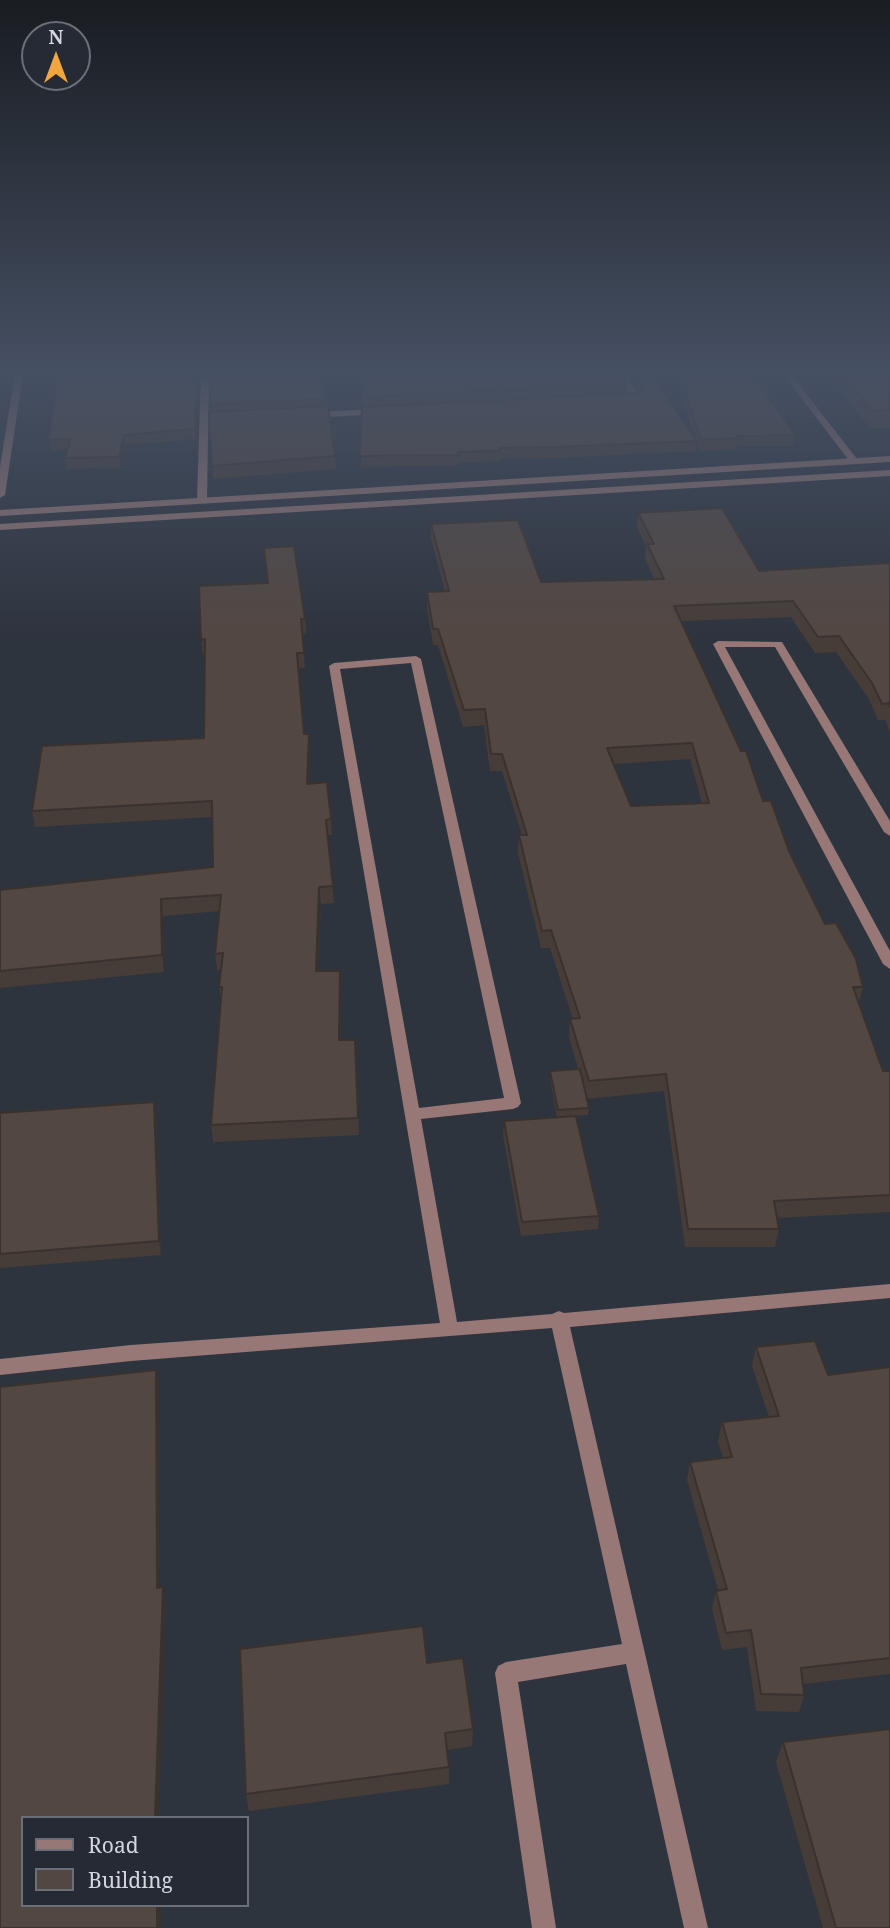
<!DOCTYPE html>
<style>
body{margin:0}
#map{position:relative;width:890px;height:1928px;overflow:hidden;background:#2e343e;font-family:"Noto Serif",serif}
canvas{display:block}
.legend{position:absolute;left:21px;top:1816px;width:228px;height:91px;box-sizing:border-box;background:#252a34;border:2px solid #6b6f78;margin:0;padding:9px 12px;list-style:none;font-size:21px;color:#d3d7dd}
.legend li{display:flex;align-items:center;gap:14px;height:35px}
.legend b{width:35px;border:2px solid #6b6f78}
.north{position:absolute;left:21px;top:21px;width:70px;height:70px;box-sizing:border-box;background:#252a34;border:2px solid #6b6f78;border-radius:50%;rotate:0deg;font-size:19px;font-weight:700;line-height:28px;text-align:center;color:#d3d7dd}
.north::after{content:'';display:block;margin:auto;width:24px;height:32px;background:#f1a640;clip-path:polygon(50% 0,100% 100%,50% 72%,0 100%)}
</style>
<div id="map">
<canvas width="890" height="1928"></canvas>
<ul class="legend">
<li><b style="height:9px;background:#977876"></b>Road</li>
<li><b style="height:19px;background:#534741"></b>Building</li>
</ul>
<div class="north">N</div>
</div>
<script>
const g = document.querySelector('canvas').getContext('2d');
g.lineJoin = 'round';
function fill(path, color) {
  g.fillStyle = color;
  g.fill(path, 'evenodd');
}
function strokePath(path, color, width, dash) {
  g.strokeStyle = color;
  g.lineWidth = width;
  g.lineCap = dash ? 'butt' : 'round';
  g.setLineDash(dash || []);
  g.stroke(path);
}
const minor = new Path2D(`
 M201,374H209L207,500L202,503L197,500Z
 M617,374H625L640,399L639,401L623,402V398L631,397Z
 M783,374H791L857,459V463H851Z
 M379,409L382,410V414L312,418L308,415L312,412Z
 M718,641L782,642L890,821V836L884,832L775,647H725L890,951V969L883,964L713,644Z
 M416,656L421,659L521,1103L518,1107L513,1109L421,1119L457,1322L552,1314L559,1311L564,1313L890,1284V1298L570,1327L708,1928H684L626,1664L518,1682L556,1928H532L495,1673L498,1666L506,1662L622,1644L552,1328L131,1361L0,1375V1359L131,1345L440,1323L329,666L334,663ZM411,663L504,1098L419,1108L340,669Z`);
const tertiary = new Path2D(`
 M15,374H23L5,495L0,498V467Z
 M890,456V462L0,516V510Z
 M890,470V476L0,530V524Z`);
const wall = new Path2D(`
 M58,374H198L196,439L125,445L121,467L66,469L65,458L67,449L51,450L49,440Z
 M628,374H650L695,438L675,374H750L795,435L793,446H737V449L699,451L697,443L696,451L555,458L499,459V461L459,463V465L361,467L362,397L627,384V394L637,393L639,392Z
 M826,374H890V428H870Z
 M326,399L335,456L336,469L213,479L210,404Z
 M638,513L759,571L890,563V732L885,720H878L869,699L836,652L815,653L791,617L681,621L763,801L789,851L825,924L863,987L859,1003L883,1071H890V1212L777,1218L779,1229L775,1247H685L664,1091L587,1099L589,1108L588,1115L557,1117L550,1078V1071L578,1069L569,1037L570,1019H573L550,948H541L518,853L519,835H522L502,771H490L484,725L463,727L438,645H433L427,607V592L445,591L431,539V524L541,582L655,580L645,559L646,546L637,528ZM690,759L702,803L631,806L614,764Z
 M305,619L306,633L302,634L305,668H299L304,734L310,749L309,784L331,819L332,835H327L334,903L321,904L318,971L341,988L340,1040H355L359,1135L213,1142L211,1125L221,1004L219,987L221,970H217L215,954L220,911L163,916L164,972L0,988V890L213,867L212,817L35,827L32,811L204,738L205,654L203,655L201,640Z
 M154,1102L156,1116L161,1255L0,1268V1113Z
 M504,1121L599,1216L598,1229L521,1236L503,1135Z
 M756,1347L828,1375L890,1367V1674L803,1684L804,1695L799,1712L756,1711L747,1647L722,1650L712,1608L716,1591L718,1590L687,1480L690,1462L723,1458L718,1441L722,1422L769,1417L752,1366Z
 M427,1663L473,1729L472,1746L447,1750L449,1767V1784L249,1811L246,1794Z
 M783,1742L890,1928H823L776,1762Z`);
const shadedWall = new Path2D(`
 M197,374H198L196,439L195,429Z
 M124,435L125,445L121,467L119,457Z
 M309,734L310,749L308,800L307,784Z
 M319,887L321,904L317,988L316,971Z
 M161,899L163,916L164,972L162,955Z
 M340,971L341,988L340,1057L339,1040Z
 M154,1102L156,1116L161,1255L159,1241Z
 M156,1370L159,1384L160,1601L157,1588Z
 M163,1587L166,1600L159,1818H155Z
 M157,1905H161V1928H157Z`);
const building = new Path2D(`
 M58,374H197L195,429L124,435L119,457L65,458L70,439L49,440Z
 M210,374H323L326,399L210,404Z
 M363,374H621L627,384L362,397Z
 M635,374H650L697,441L556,447L499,448V451L458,452L459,455L360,456L362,407L637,393L643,387Z
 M679,374H750L766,393L795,435L736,436L738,438L701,440Z
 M842,374H890V410L873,411Z
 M328,406L335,456L212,466L209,412Z
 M722,508L759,571L890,563V707L889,703L882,704L872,683L839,636L818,637L793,601L674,606L741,751H746L763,801H771L789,851L825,924L836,923L856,959L863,987H853L883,1071H890V1195L774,1201L779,1229H688L666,1074L589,1081L570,1019L580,1018L551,930L542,931L519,835H527L502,754H491L485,709L464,710L438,629H433L427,592L449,591L431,524L518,520L541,582L664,579L647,544H654L638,513ZM692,743L709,803L631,806L607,748Z
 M294,546L305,619H301L304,653H297L304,734H309L307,784L327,782L331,819L326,820L333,886L319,887L316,971H340L339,1040H355L358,1118L211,1125L222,987H219L223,953L215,954L221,895L161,899L162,955L0,971V890L213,867L212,801L32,811L42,746L204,738L205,639L201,640L199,586L268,583L264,548Z
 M580,1069L589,1108L558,1110L550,1071Z
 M154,1102L159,1241L0,1254V1113Z
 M576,1116L599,1216L522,1222L504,1121Z
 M815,1341L828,1375L890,1367V1658L801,1668L804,1695L761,1694L751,1630L726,1633L716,1591L727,1589L690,1462L732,1457L722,1422L779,1416L756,1347Z
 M156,1370L157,1588L163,1587L155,1818H23V1905H157V1928H0V1387Z
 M423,1626L427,1663L463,1658L473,1729L445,1733L449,1767L246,1794L240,1649Z
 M890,1729V1928H836L783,1742Z`);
fill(minor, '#977876');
fill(tertiary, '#977876');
fill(wall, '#473d38');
fill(shadedWall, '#3a322e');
fill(building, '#534741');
strokePath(building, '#3a322e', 2);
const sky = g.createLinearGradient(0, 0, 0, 644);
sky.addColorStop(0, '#191d22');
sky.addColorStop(0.58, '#465063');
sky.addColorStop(1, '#46506300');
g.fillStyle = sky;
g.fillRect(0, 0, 890, 644);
</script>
